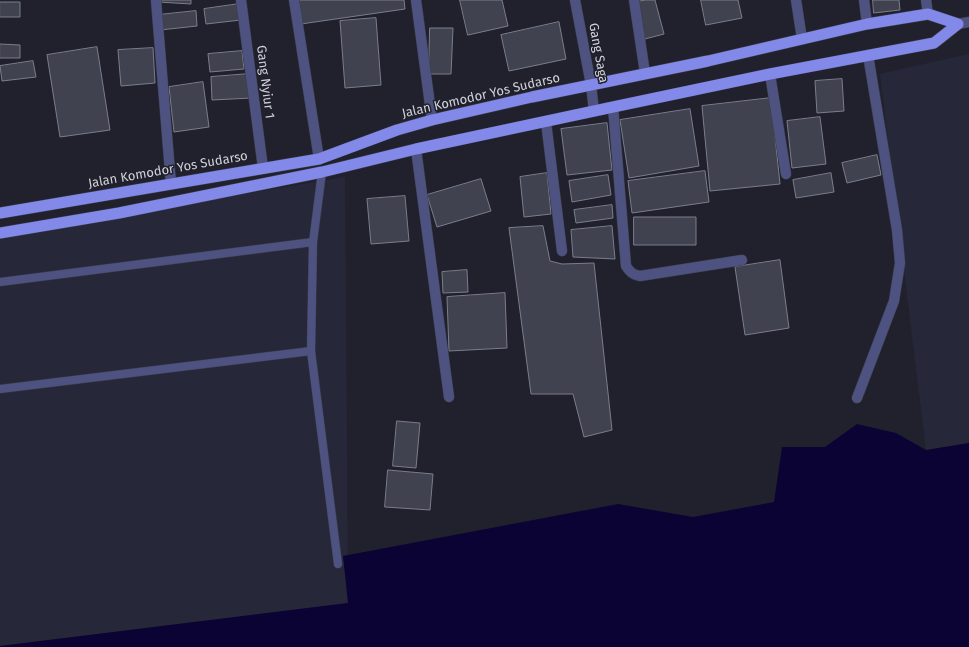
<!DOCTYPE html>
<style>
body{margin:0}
canvas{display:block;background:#20212d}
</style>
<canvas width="969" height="647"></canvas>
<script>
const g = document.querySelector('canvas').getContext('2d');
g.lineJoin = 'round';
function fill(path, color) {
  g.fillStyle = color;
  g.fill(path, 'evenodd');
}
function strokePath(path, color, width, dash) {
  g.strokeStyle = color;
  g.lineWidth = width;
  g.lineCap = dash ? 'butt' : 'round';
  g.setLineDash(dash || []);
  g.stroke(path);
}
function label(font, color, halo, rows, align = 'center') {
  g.font = font + ' "Fira Sans",sans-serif';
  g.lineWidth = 3;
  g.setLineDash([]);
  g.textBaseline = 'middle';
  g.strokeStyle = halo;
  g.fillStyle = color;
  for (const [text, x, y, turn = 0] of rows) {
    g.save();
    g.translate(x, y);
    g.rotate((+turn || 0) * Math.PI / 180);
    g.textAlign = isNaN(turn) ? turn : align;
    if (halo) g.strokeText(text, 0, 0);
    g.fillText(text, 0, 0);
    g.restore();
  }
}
const built = new Path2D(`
 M969,54V443L926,450L880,74Z
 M345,177L348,603L0,646V235Z`);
const water = new Path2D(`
 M857,424L896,433L926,450L969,443V647H0V646L348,603L343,556L618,504L693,517L774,502L782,447H825Z`);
const building = new Path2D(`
 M158,0H191V4L158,2Z
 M298,0H404L405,9L301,24Z
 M460,0H502L508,26L468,35Z
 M646,0H655L664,34L645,39L636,2Z
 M701,0H738L742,18L706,25Z
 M873,0H899L900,10L874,13Z
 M0,2H20V17H0Z
 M239,4L241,20L206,24L204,9Z
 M196,11L197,26L160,30L158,15Z
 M376,18L381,85L345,88L340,21Z
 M559,22L566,59L509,71L501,35Z
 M430,28H453L451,74H429Z
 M0,44L20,45V58H0Z
 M97,47L110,130L60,137L47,55Z
 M153,48L155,83L121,86L118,50Z
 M242,51L244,69L210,72L208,54Z
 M33,61L36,77L2,81L0,66Z
 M249,74L251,98L212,100L211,77Z
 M842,79L844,111L817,113L815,81Z
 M203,82L209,127L174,132L169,87Z
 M771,98L780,184L710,191L702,106Z
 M690,109L699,166L629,178L620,120Z
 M820,117L826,164L792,168L787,121Z
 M607,123L612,170L567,175L561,129Z
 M877,155L881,175L847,183L842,163Z
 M705,171L709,202L632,213L628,181Z
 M547,173L551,214L524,217L520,177Z
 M831,173L834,192L796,198L793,180Z
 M608,175L611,195L572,202L569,181Z
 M481,179L491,211L437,227L427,195Z
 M405,196L409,241L371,244L367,199Z
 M612,205L613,218L576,223L574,210Z
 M634,217H696V245H634Z
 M543,226L550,261L562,264L594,263L612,430L584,437L573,394H531L509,228Z
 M612,226L615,259L573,257L571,230Z
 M780,260L789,328L745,335L735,267Z
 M467,270L468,292L443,293L442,272Z
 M505,293L507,348L449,351L447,297Z
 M397,421L420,423L416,468L393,466Z
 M388,470L433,474L430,510L385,507Z`);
const service = new Path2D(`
 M322,172L313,242L311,351L338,564
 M0,282L313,242
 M0,389L311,351`);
const minor = new Path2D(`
 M156,0L171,184
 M241,0L263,168
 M294,0L319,159
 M416,0L432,120
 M575,0L591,85L594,111
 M634,0L645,73
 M796,0L802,39
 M864,0L867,24
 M926,0L928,14
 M770,74L786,174
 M613,107L626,266C630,272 633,275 640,276L742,260
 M546,122L562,251
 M416,149L449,397
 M857,398L894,301L900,263L897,230L868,55`);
const tertiary = new Path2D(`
 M958,24L969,22`);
const trunk = new Path2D(`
 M0,213L319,159L397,130L432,120L532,97L708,61L867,24L928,14L958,24
 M0,233L119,213L322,172L416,149L613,107L770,74L934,43L958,24`);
const streetNames = [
 ["Gang Saga",598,53,80],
 ["Gang Nyiur 1",265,82,83],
 ["Jalan Komodor Yos Sudarso",481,96,-13],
 ["Jalan Komodor Yos Sudarso",168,170,-10]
];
fill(built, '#26283a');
fill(water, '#0a0333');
fill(building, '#40424f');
strokePath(building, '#7b7d8c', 1);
strokePath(service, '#3c3d49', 9);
strokePath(minor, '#3c3d49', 11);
strokePath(tertiary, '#3c3d49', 11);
strokePath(trunk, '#3c3d49', 12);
strokePath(service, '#4d5281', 8);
strokePath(minor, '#4d5281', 10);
strokePath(tertiary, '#4d5281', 10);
strokePath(trunk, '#8289e9', 11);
label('13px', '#d0d2da', '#20212d', streetNames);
</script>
